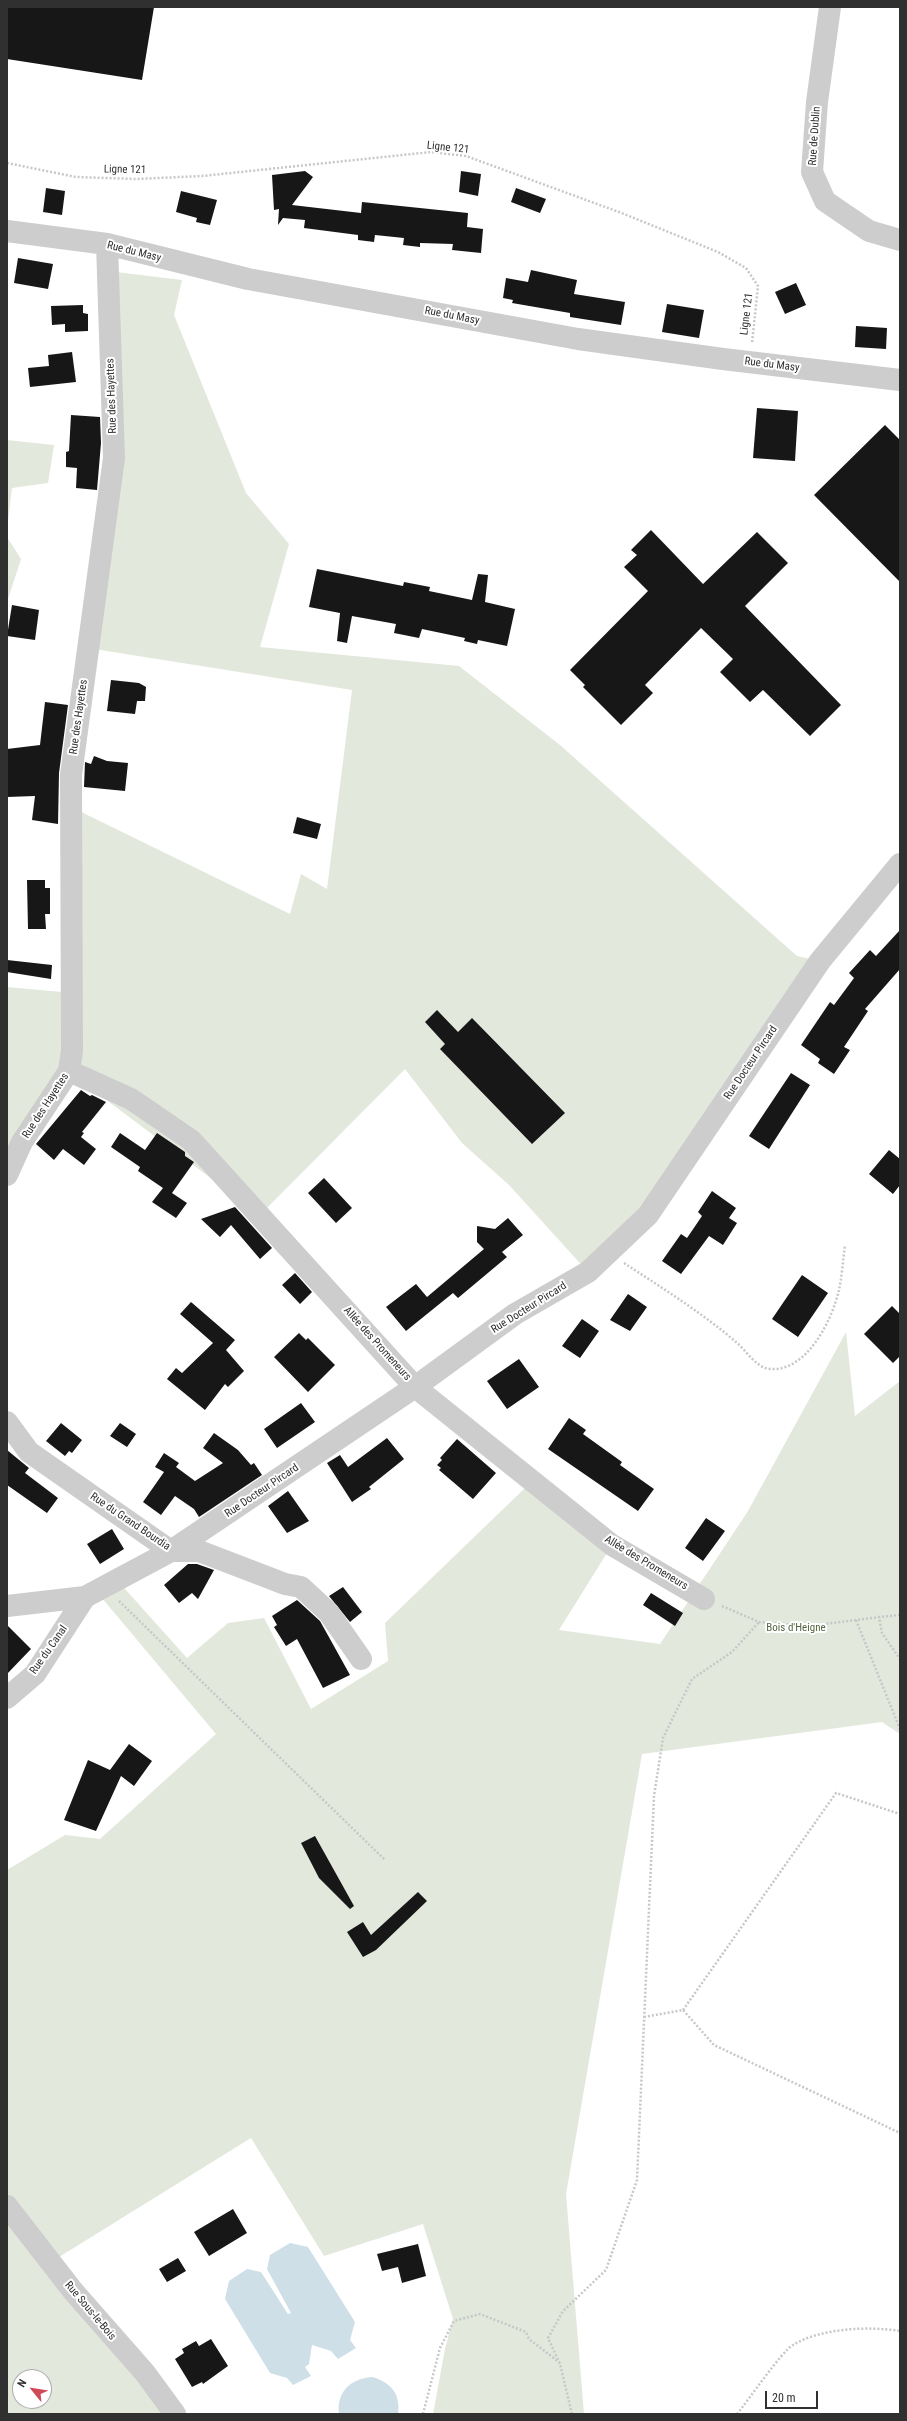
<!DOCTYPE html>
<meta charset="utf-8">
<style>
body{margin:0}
#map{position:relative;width:907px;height:2421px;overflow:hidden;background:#fff;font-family:"Roboto Condensed",sans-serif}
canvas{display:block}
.frame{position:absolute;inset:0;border:8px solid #303030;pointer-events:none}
.north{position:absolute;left:12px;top:2369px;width:40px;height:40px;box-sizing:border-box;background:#fff;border:1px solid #acacac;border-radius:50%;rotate:300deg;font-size:11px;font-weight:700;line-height:16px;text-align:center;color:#303030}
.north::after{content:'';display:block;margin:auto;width:14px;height:18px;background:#d04957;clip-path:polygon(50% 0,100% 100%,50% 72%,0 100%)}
.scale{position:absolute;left:765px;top:2391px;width:53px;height:18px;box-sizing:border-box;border:2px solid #303030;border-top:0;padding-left:5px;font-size:12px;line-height:14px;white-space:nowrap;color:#303030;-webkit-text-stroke:3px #fff;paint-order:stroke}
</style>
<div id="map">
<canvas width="907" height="2421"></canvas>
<div class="frame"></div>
<div class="north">N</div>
<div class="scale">20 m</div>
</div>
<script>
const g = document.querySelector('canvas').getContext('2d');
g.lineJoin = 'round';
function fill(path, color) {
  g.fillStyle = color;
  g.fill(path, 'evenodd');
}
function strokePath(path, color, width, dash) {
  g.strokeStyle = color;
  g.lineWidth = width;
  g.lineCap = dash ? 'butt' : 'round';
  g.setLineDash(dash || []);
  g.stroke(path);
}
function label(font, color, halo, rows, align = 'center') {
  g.font = font + ' "Roboto Condensed",sans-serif';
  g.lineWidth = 4;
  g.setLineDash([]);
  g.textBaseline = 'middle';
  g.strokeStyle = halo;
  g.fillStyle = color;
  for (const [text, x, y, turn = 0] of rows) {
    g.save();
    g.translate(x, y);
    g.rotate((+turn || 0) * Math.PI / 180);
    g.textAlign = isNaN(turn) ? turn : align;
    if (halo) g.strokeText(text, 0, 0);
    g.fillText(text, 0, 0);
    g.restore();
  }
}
const green = new Path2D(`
 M108,271L182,280L174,315L246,493L289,544L260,647L459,666L560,745L797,956L820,961L700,1139L588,1272L509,1185L462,1143L405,1069L260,1215L69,1072L7,1188V987L62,992L71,807L290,914L301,874L327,889L352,690L88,648L113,439Z
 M7,440L54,445L48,483L12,488L7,529Z
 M7,537L21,559L7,602Z
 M846,1332L855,1416L900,1381V1734L882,1722L642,1754L566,2194L584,2414H433L445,2349L453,2319L423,2224L324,2256L251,2138L51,2262L175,2414H7V1870L65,1835L100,1839L216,1734L96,1591L117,1580L187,1658L228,1623L264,1618L311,1709L388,1661L385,1623L526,1487L612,1545L559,1630L660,1644L748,1511ZM20,2377H44V2401H20Z`);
const water = new Path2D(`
 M290,2243L308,2247L355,2322L350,2340L356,2348L338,2359L331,2351L312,2345L309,2364L305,2367L311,2376L293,2385L287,2378L270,2373L225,2299L229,2281L247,2269L261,2272L288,2314L291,2313L267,2269L270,2255Z
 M373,2377C391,2383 401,2394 398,2414H339C336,2391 352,2378 373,2377Z`);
const building = new Path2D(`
 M7,7H154L142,80L7,59Z
 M305,171L313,177L292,205L361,213L362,202L468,213L467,227L483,229L481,253L452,250L453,244L420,243V247L403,245L404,238L375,235L374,242L358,240V235L304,228L305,220L283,218L278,225L279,209L274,210L272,175Z
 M461,171L481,174L478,196L459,192Z
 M46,188L65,191L62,215L43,212Z
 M516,188L546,199L540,213L511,202Z
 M181,191L217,200L210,225L196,222L197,218L176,212Z
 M18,258L53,264L48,289L14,283Z
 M531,270L577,280L574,294L625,302L621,325L570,317V313L512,303L513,300L503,298L506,278L528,282Z
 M796,283L806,305L785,314L775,292Z
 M667,304L704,310L699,338L662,332Z
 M83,305V313L88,314V331L65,332V324L52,325L51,306Z
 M856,326L887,328L886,349L855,347Z
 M72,352L76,382L30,387L28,368L49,366L48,355Z
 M757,408L798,411L795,461L753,458Z
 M71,415L100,417L101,443L97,490L76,488L77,468L66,467V452L69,451Z
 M885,425L900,440V582L814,495Z
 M651,530L703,584L757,532L788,563L745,606L841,705L810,736L763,690L750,702L720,672L733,659L701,628L645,685L653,693L621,725L583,687L585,685L570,670L648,591L624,567L637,555L631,550Z
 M317,569L403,586L404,582L430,587L429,591L472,600L478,574L488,575L485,602L515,609L507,646L478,640L477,644L464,641L465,638L422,629L419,638L394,633L396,624L352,616L347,643L337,641L340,613L309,607Z
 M12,605L39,610L35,640L7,636Z
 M111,680L139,683L146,687L145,701H137L135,714L107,711Z
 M45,702L68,705L59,773L58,824L32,820L35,796L7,797V749L40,745Z
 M94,756L107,761L128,763L125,791L84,787L85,762L91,764Z
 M297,817L321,824L317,839L293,833Z
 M27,880H45V888H50V914H45L46,929H28Z
 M900,930V969L865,1009L868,1011L844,1047L850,1050L834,1074L818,1063L820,1059L801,1045L830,1002L834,1005L854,978L849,973L870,950L876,956Z
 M7,960L52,965L51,979L7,972Z
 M437,1010L458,1032L472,1018L565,1113L532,1144L440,1049L445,1044L425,1022Z
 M791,1073L810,1085L769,1149L749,1136Z
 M81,1090L90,1096L92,1095L106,1102L82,1132L84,1133L81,1137L96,1149L84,1165L63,1149L54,1160L36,1144Z
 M120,1133L145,1150L157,1133L185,1152V1156L194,1162L172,1193L187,1203L176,1218L152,1202L163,1188L138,1171L140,1167L111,1147Z
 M889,1150L900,1159V1185L893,1194L869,1174Z
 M324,1178L352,1208L336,1223L308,1193Z
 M712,1191L736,1208L729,1218L737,1223L723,1245L709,1236L681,1274L662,1261L681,1234L687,1238L702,1216L698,1212Z
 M235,1207L272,1248L260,1259L231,1225L220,1237L201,1219Z
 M508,1218L523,1235L502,1252L507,1257L458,1298L453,1293L406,1331L386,1307L416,1284L427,1297L484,1249L477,1242V1226L495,1229Z
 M295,1273L312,1292L300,1304L282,1285Z
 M802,1275L828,1293L798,1337L772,1319Z
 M628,1294L647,1307L630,1331L610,1320Z
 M191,1302L235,1340L226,1350L244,1371L228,1387L225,1384L205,1410L167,1379L176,1368L182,1373L213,1343L180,1314Z
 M892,1306L900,1314V1356L893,1363L864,1334Z
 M582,1319L599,1331L580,1358L562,1346Z
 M299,1333L306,1340L308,1338L335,1365L308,1392L274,1357Z
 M519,1359L539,1387L507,1409L487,1381Z
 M301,1403L315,1422L277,1448L264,1429Z
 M569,1418L586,1430L583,1434L622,1462L620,1465L654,1489L638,1511L548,1449Z
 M61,1423L82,1440L72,1453L69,1451L65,1456L46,1441Z
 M120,1423L136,1434L127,1447L110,1436Z
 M214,1433L238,1450L251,1465L254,1463L262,1475L199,1517L194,1509L175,1496L161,1515L143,1502L164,1472L155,1467L164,1453L179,1463L176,1467L195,1481L223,1463L203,1448Z
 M387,1438L404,1459L369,1487L371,1489L352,1502L327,1463L340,1455L348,1467Z
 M457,1439L496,1473L473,1499L439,1470L441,1468L437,1465L442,1460L440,1458Z
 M7,1450L29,1468L25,1473L58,1498L47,1513L7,1485Z
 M288,1491L309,1521L287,1533L268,1506Z
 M706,1518L725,1531L703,1561L685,1548Z
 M112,1529L124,1549L100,1564L87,1544Z
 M188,1564H197L214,1570L198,1599L192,1593L179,1603L164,1585Z
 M343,1587L362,1612L350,1622L329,1596Z
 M651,1593L683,1613L675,1626L643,1605Z
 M297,1600L320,1621L350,1675L323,1688L297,1639L286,1646L274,1627L277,1625L272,1616Z
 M7,1625L31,1649L7,1674Z
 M129,1744L152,1761L134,1786L121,1776L96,1831L64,1820L88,1760L110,1770Z
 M315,1836L354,1906L350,1909L319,1878L301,1843Z
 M418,1892L427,1901L376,1950L363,1957L347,1932L363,1922L371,1935Z
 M233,2209L247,2233L209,2256L194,2232Z
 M418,2244L426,2276L402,2283L398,2267L382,2271L377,2254Z
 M178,2258L186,2271L167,2282L159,2269Z
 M211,2339L228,2366L203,2384L202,2382L192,2387L175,2359L184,2353L182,2349L196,2341L199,2346Z`);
const path = new Path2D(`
 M7,163L76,177L136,179L202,176L431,152L466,156L619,212L718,252L746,268L758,286L752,343
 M624,1263C662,1288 701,1312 736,1342C746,1350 756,1368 770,1369C807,1372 832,1320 839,1290C842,1276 843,1260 845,1245
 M119,1601L385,1860
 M722,1606L759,1622L810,1626L879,1617
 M900,1615L879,1617L882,1633L900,1659
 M856,1620L900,1729
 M683,2010L836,1793L900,1814
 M644,2017L683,2010L714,2045L900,2133
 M423,2414L440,2348L454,2321L480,2314L526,2332L529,2339L560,2363
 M572,2414L560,2364L548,2338L563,2311L606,2270L637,2180L654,1796L663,1738L692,1679L732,1652L759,1622
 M737,2414C748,2401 781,2352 793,2345C821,2328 868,2326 900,2331`);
const minor = new Path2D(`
 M830,7L817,102L812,172L825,201L869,231L900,240
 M7,231L107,244L248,279L578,339L723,359L900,380
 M69,1071L131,1099L191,1140L415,1387L612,1545L704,1599
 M7,1175L22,1142L69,1071L72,1051L71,775L114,458L107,244
 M7,1422L29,1452L171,1551H199L285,1584L301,1587L329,1613L361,1659
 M7,1606L85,1597L171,1551L415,1387L515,1314L588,1272L648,1215L820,961L900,864
 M7,1698L35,1674L85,1597
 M7,2206L73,2291L145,2373L175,2414`);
const streetNames = [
 ["Rue de Dublin",815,136,-86],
 ["Ligne 121",448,148,6],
 ["Ligne 121",125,170,1],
 ["Rue du Masy",134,252,14],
 ["Ligne 121",747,314,-83],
 ["Rue du Masy",452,316,11],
 ["Rue du Masy",772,365,7],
 ["Rue des Hayettes",112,396,-92],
 ["Rue des Hayettes",79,717,-82],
 ["Rue Docteur Pircard",751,1063,-56],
 ["Rue des Hayettes",46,1106,-57],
 ["Rue Docteur Pircard",529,1308,-32],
 ["Allée des Promeneurs",377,1344,48],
 ["Rue Docteur Pircard",262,1491,-34],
 ["Rue du Grand Bourdia",130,1522,34],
 ["Allée des Promeneurs",646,1563,31],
 ["Rue du Canal",49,1650,-55],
 ["Rue Sous-le-Bois",90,2311,50]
];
const parkNames = [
 ["Bois d'Heigne",796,1628]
];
fill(green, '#e3e8dd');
fill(water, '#cfdfe8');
fill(building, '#171717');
strokePath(path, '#c7c7c7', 2.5, [2, 2]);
strokePath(minor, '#cdcdcd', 22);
label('11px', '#303030', '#fff', streetNames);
label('11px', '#546743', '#fff', parkNames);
</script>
